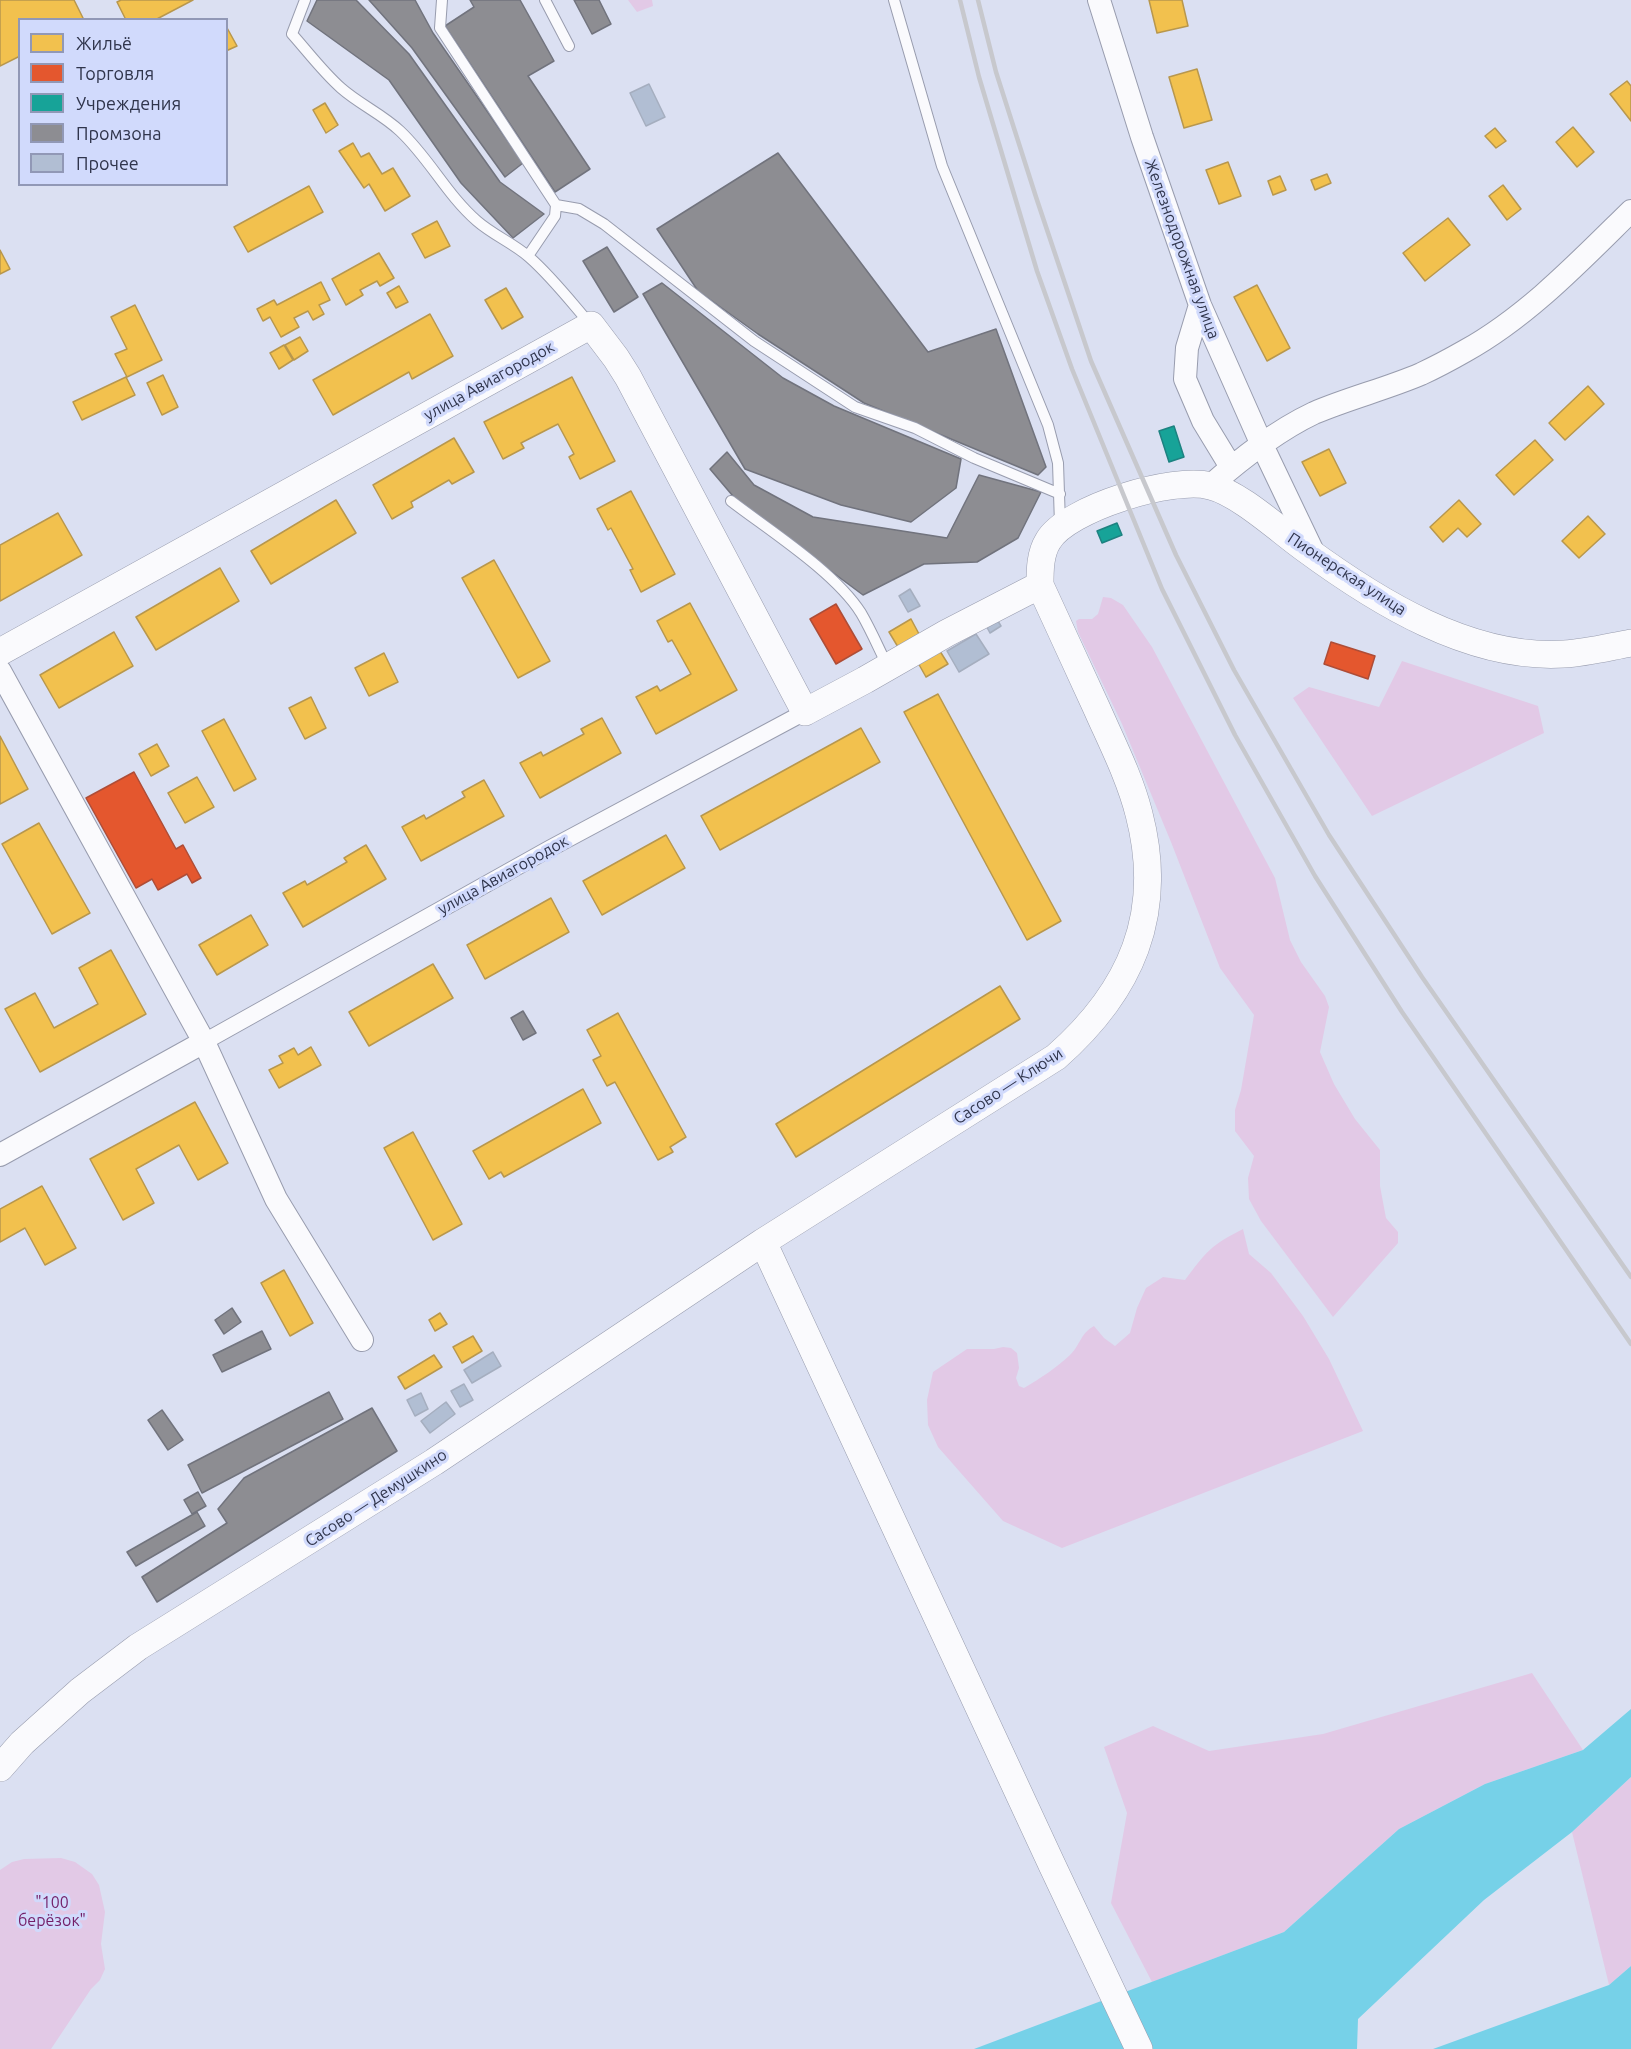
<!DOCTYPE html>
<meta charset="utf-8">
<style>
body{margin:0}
#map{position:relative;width:1631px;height:2049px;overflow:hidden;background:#dbe0f2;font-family:Ubuntu,sans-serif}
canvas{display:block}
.legend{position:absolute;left:18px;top:18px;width:210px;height:168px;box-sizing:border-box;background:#d1dafc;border:2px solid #9198b6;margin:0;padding:8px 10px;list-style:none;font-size:18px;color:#30354c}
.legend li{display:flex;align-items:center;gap:12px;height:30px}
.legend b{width:30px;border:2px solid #9198b6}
</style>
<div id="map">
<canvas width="1631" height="2049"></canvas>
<ul class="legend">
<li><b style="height:16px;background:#f2c14e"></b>Жильё</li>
<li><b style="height:16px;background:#e4572e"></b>Торговля</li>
<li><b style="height:16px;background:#17a398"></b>Учреждения</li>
<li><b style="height:16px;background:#8d8d92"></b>Промзона</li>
<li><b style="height:16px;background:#b1bed3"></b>Прочее</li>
</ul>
</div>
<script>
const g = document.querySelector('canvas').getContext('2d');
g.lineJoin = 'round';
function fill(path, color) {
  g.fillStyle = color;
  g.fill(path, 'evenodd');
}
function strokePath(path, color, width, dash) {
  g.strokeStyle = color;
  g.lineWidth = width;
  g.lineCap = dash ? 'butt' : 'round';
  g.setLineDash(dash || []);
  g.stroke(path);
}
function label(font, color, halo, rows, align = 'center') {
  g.font = font + ' Ubuntu,sans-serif';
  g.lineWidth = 6;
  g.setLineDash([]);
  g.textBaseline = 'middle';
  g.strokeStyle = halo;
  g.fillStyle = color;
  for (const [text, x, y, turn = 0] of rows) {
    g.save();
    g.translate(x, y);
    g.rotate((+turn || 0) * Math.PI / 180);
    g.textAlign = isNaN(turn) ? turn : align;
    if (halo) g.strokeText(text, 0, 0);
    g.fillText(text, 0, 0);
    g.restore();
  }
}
const green = new Path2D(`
 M628,0H652L653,6L637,12Z
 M1103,597L1111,598L1123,605L1152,647L1275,878L1290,940L1301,962L1325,996L1329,1007L1320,1052L1334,1084L1355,1119L1380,1150V1186L1386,1218L1398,1232V1243L1333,1317L1261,1221L1249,1199L1248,1178L1254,1156L1235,1131V1110L1241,1090L1254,1015L1220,968L1171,842L1122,724L1078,632L1076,621L1079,619H1092L1098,614Z
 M1402,661L1538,706L1544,733L1372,816L1293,698L1309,687L1379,707Z
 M1243,1229L1249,1254L1271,1273L1303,1316L1329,1359L1363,1431L1062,1548L1003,1521L938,1447L928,1425L927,1400L933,1372L967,1349H994L1003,1347L1011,1348L1017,1353L1019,1368L1016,1378L1019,1386L1024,1388C1041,1378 1056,1368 1070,1355C1081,1344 1080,1334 1094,1326L1104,1338L1115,1346L1130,1333L1137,1308L1146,1288L1163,1277L1185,1280C1206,1252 1211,1245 1243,1229Z
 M1532,1673L1583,1750L1485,1784L1399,1829L1284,1932L1152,1982L1111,1903L1127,1813L1104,1747L1153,1726L1209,1751L1323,1734Z
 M1631,1777V1966L1609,1985L1572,1832Z
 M61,1858L75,1862L92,1874L99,1885L105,1912L101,1944L105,1969L100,1980L91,1989L51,2049H0V1870L12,1862L24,1859Z`);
const water = new Path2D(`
 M1631,1709V1777L1572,1832L1484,1900L1358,2019L1357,2049H974L1284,1932L1399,1829L1485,1784L1583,1750Z
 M1631,1966V2049H1433L1609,1985Z`);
const homes = new Path2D(`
 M0,0H74L84,20H20V56L0,66Z
 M121,0H193L155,20H126L117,2Z
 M1149,0H1182L1188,26L1157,33Z
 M226,26L237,46L226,51Z
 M1197,69L1212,120L1184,128L1169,77Z
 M1627,81L1631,86V121L1610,94Z
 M325,103L338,125L326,133L313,110Z
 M1573,127L1594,152L1577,167L1556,142Z
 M1495,128L1506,141L1496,148L1485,136Z
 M353,143L361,157L369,153L382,174L393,168L410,196L385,211L369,184L364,188L339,151Z
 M1228,162L1241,196L1219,204L1206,170Z
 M1327,174L1331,183L1315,190L1311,180Z
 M1280,176L1286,190L1273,195L1268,181Z
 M1503,185L1521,209L1507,220L1489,196Z
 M309,186L323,212L248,252L234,227Z
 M1448,218L1470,245L1425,281L1403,253Z
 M437,221L450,246L425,258L412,234Z
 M0,250L10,269L0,274Z
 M379,253L394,278L380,286L377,281L360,290L363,295L346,305L332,279Z
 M321,282L330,300L319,305L324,314L313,320L308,311L294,318L299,327L281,337L270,317L263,321L257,309L274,300L277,305Z
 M1257,285L1290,348L1267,361L1234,297Z
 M399,286L408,302L396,308L387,293Z
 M506,288L523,317L502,329L485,300Z
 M135,305L162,360L127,377L115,354L127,349L111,317Z
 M430,314L453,356L412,379L409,372L333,415L313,380Z
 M300,337L308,351L294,360L285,345Z
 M284,345L293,360L279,369L270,353Z
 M163,375L178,407L162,415L147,383Z
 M126,377L135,395L82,420L73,402Z
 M572,377L615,461L580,479L569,457L574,454L558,424L521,443L524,448L503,459L484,422Z
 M1588,386L1604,404L1565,440L1549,423Z
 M454,438L474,472L452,484L449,480L411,502L413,507L392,519L373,485Z
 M1535,440L1553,460L1514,495L1496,475Z
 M1329,449L1346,483L1320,496L1302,462Z
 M631,491L675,574L641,592L630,570L633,569L611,528L608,530L597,509Z
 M336,500L356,533L271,584L251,551Z
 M1459,500L1481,524L1467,537L1458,528L1443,542L1430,527Z
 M58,513L82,555L0,601V545Z
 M1588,516L1605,534L1579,558L1562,541Z
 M494,560L550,661L518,678L462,578Z
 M220,568L239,601L156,650L136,617Z
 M690,603L737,690L656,734L636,697L657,686L660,691L691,674L672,640L668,642L657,621Z
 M911,619L919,634L898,647L889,632Z
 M114,632L133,666L59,708L40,675Z
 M938,648L948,664L926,677L917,661Z
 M384,653L398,682L369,696L355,668Z
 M938,694L1061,921L1027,940L904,712Z
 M311,697L326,728L305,739L289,708Z
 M602,718L621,753L540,798L520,763L541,752L543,756L584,734L581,729Z
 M224,719L256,779L234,791L202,731Z
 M861,728L880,762L720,850L701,816Z
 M0,736L28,789L0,804Z
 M157,744L169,766L151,776L139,754Z
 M197,777L214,807L185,823L168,793Z
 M484,780L504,816L421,861L402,827L424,815L426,819L465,797L462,792Z
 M39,823L90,913L52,934L2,844Z
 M666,835L685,868L602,915L583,881Z
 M366,845L386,879L303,927L283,893L305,881L307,885L347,862L344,858Z
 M551,898L569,932L485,979L467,945Z
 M251,915L268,945L217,975L199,945Z
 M111,950L146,1014L40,1072L5,1009L35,993L54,1028L98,1004L79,968Z
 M433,964L453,998L369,1046L349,1012Z
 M1000,986L1020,1019L796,1157L776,1124Z
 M618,1013L686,1137L670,1147L673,1152L658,1160L615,1082L607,1086L593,1060L601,1056L587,1030Z
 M311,1047L321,1065L279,1088L269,1070L283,1063L279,1056L294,1048L298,1055Z
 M583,1089L601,1123L504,1177L501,1172L489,1179L473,1151Z
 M195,1102L228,1163L198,1180L179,1145L136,1169L154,1203L123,1220L90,1159Z
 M413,1132L462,1224L433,1240L384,1148Z
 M42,1186L76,1248L45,1265L25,1228L0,1242V1209Z
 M284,1270L313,1323L290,1336L261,1283Z
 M440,1313L447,1324L435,1331L429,1320Z
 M473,1336L482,1351L462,1363L453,1347Z
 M434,1355L442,1367L405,1389L398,1377Z`);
const shops = new Path2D(`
 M836,604L862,649L836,664L810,619Z
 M1331,642L1375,656L1368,679L1324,664Z
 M134,772L176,849L183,845L201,878L192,883L187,874L158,890L152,879L136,888L86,798Z`);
const public = new Path2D(`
 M1174,426L1184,457L1169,462L1159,431Z
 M1117,523L1122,535L1102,543L1097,531Z`);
const industry = new Path2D(`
 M317,0H356L409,54L500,182L544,214L513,238L461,183L389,80L307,21Z
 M369,0H415L433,33L523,163L505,177L412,48Z
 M470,0H520L554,61L528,76L590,169L555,192L445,26L474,7Z
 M574,0H599L611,24L592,34Z
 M778,153L928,352L996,329L1046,467L1038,475L864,403L758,334L698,291L657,229Z
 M607,247L638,297L614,312L583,261Z
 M662,283L783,378L834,406L961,459L956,488L911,522L841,505L745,469L643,294Z
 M727,452L754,485L813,517L947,538L979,475L1041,492L1018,538L977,562L924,564L863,595L738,502L710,469Z
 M523,1011L536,1033L523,1040L511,1018Z
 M232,1308L241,1322L224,1334L215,1320Z
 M262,1331L271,1349L222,1372L213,1355Z
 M329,1392L343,1419L202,1493L188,1465Z
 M372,1408L397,1451L157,1602L142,1577L227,1523L218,1509L244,1478Z
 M162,1410L183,1440L168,1450L148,1420Z
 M198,1492L206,1506L192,1514L184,1500Z
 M197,1512L205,1526L136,1566L127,1552Z`);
const building = new Path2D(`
 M649,84L665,117L646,126L630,93Z
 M910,589L920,606L908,612L899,596Z
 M995,616L1001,626L990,633L984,622Z
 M976,634L989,654L959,672L947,651Z
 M493,1352L501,1366L472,1383L464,1370Z
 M464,1384L473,1400L460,1407L451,1391Z
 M421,1393L428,1409L415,1416L407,1400Z
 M446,1402L455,1414L430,1433L421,1421Z`);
const service = new Path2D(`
 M305,0L292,34C308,52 323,72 341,88C359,104 382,114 400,131C429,158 447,195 477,221C493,235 513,243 529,257C552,277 571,302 591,325
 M442,0L440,28L556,205L555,216L528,256
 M545,0L569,46
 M894,0L942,166L1048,425L1058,463L1060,524
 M556,205L579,209L604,224L754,341L855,407L915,428L974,458L1060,494
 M731,501C770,531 835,572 861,613C871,630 879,649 888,667`);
const pedestrian = new Path2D(`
 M204,1042L549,849L805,712`);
const minor = new Path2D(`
 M1099,0L1142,137L1200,305L1262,445L1315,556
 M1200,305L1187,348L1185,379L1203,421L1231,467
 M1210,486C1242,458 1276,431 1314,413C1349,398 1386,389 1421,374C1436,367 1451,359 1465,351C1528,316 1580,261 1631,211
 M0,671L204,1042L276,1199L362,1340
 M0,1155L204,1042`);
const tertiary = new Path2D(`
 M0,652L591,325L616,358L628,377L805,712L865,680L947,633L1040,585
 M763,1242L1052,1865L1139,2049
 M0,1768L22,1743L80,1691L138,1647L434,1462L763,1242L1056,1057C1131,991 1165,914 1139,814C1130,778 1112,743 1097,709C1078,668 1059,626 1040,585C1040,570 1040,554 1048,541C1067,508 1174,476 1210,486C1239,493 1279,530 1304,548C1376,601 1470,660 1564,654C1586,653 1609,647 1631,643`);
const rail = new Path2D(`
 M960,0L979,77L1037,271L1072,369L1162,589L1235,735L1315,876L1402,1012L1631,1344
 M978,0L996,72L1036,197L1091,361L1176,555L1234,670L1329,835L1422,977L1631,1277`);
const streetNames = [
 ["Железнодорожная улица",1182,249,70],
 ["улица Авиагородок",489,381,-29],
 ["Пионерская улица",1347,574,33],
 ["улица Авиагородок",503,875,-29],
 ["Сасово — Ключи",1008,1086,-33],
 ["Сасово — Демушкино",376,1498,-33]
];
const parkNames = [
 ["\"100",52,1903],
 ["берёзок\"",52,1921]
];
fill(green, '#e2c9e6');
fill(water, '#76d1e8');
fill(homes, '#f2c14e');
strokePath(homes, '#b8974d', 1.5);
fill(shops, '#e4572e');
strokePath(shops, '#ae4d37', 1.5);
fill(public, '#17a398');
strokePath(public, '#1e8281', 1.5);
fill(industry, '#8d8d92');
strokePath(industry, '#71737d', 1.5);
fill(building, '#b1bed3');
strokePath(building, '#a5aebf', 1.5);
strokePath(service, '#989cae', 12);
strokePath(pedestrian, '#989cae', 18);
strokePath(minor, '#989cae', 24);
strokePath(tertiary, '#989cae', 28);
strokePath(service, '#fafafd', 10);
strokePath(pedestrian, '#fafafd', 16);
strokePath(minor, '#fafafd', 22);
strokePath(tertiary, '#fafafd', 27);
strokePath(rail, '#c7c8cd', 4.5);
label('16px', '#30354c', '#d1dafc', streetNames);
label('16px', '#731f68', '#d1dafc', parkNames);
</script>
